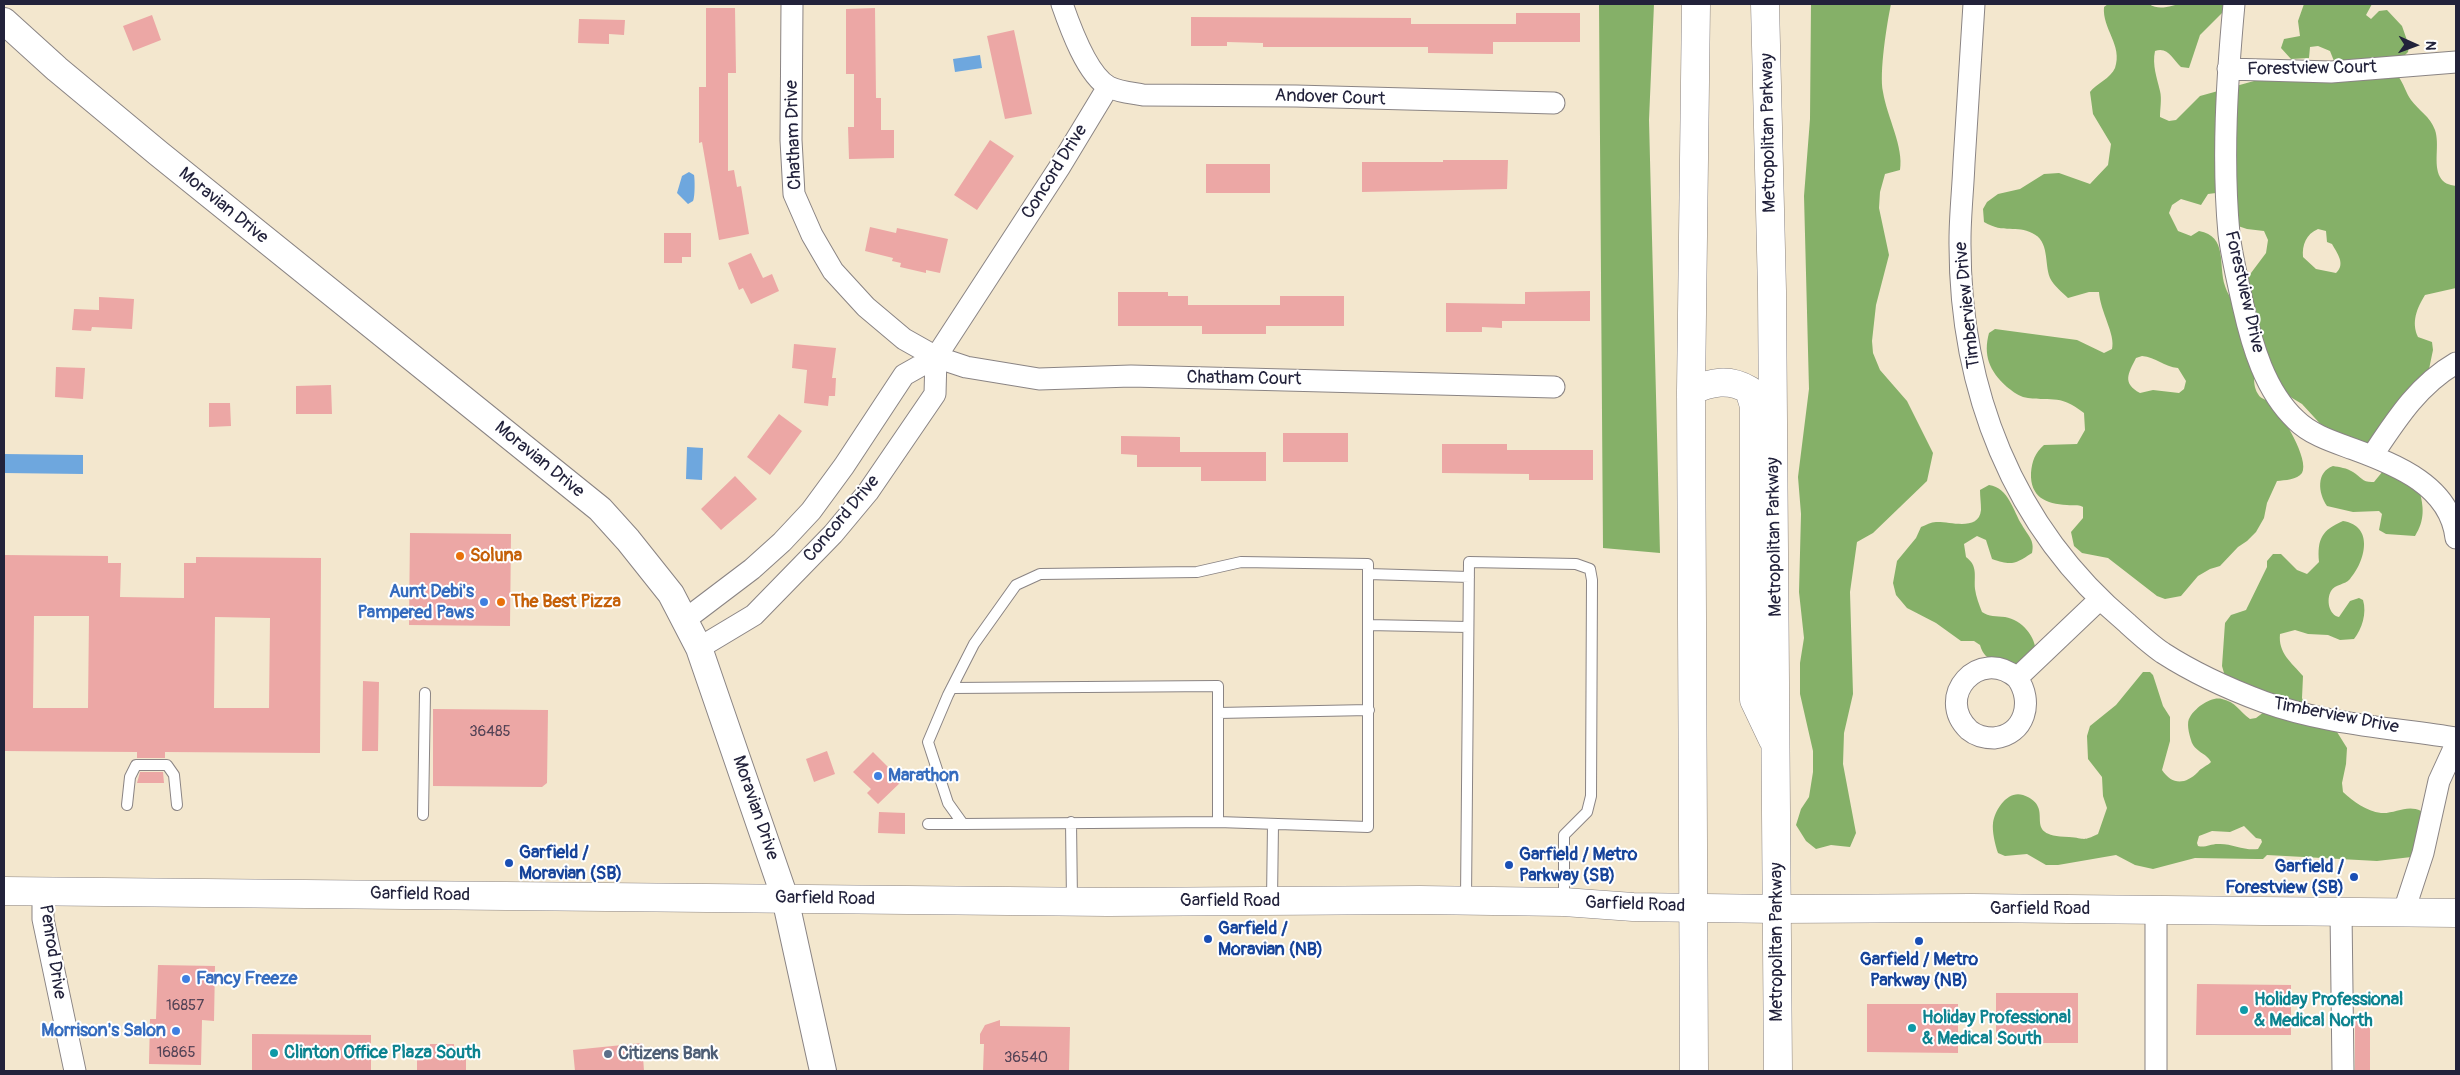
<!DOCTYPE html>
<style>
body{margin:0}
#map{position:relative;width:2460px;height:1075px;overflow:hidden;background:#f3e7ce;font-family:Pangolin,sans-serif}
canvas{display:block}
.frame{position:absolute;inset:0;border:5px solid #22223b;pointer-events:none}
.north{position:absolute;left:2390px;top:20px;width:50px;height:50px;-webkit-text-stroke:4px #fff;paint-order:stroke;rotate:92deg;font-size:14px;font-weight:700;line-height:20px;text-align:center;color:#22223b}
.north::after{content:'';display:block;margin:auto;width:18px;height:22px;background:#22223b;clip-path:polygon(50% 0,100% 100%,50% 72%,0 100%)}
</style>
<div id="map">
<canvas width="2460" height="1075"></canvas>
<div class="frame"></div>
<div class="north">N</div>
</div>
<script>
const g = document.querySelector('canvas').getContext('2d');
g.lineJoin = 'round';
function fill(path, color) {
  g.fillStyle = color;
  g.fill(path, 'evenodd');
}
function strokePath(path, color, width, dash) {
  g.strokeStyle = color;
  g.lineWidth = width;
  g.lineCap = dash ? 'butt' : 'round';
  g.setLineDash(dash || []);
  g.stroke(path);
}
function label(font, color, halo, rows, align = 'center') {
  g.font = font + ' Pangolin,sans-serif';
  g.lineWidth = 4;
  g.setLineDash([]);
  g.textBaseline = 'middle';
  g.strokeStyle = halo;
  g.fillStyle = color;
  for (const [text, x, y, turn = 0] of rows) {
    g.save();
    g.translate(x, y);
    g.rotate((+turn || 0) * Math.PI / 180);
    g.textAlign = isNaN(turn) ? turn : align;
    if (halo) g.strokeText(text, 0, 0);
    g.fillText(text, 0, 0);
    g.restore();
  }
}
const forest = new Path2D(`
 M1599,4H1654L1649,120L1660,553L1603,548Z
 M1811,4H1891C1887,23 1879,73 1883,92C1887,117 1904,147 1900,170L1885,174L1880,192L1879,208L1889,255L1876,305L1872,341L1873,353L1880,370L1907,401L1933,453L1927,481L1873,533L1857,542L1850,592L1853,694L1844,733L1843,764L1856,833L1850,847L1831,845L1816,849L1806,841L1796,825L1801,809L1809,797L1813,772V751L1800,694V663L1804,638L1799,592L1801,514L1798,477L1809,389L1804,196L1810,119Z
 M2108,4H2149C2161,12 2172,4 2184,4C2197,3 2211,4 2225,4L2222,13L2200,35L2189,68L2181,67C2173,60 2168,46 2155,51C2152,65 2157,78 2160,91C2162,99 2160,109 2160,117L2169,121L2176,120L2200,96L2254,81L2296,76L2334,61L2330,51L2318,46L2310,47L2309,58L2291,59L2281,48L2284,39L2300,36L2298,21L2304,4H2372L2366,15L2371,19L2379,11L2387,10L2402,26L2409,46L2408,52L2404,56L2398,76C2404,84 2406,93 2411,100C2419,111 2430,116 2435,130C2440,145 2433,164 2440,177C2443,183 2449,185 2456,186V288L2425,295C2417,308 2411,322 2418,337L2432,342L2433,350L2428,374L2370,444H2363L2325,429L2302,404L2254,375C2254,381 2254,388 2258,394C2261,400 2268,399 2273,404C2282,415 2310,460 2302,473C2297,480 2285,480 2277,481L2267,503L2264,518L2256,532L2247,541L2238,547L2220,566L2210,569L2198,576L2181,596L2165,599L2157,596L2108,558L2082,553L2074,546L2071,532L2083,518V507C2077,504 2074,506 2067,505C2046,504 2030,497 2031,473C2032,461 2035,453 2044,445L2077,444L2085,430L2084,413C2057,392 2051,403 2023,397C2017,395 2011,390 2007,387C1989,371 1983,355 1989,333L1995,329L2077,340L2104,353L2112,349C2116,335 2100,311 2099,292H2089L2068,298C2062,292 2054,286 2050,278C2044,263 2050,241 2032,233C2017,225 2004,234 1984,222L1983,209L1987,202L1998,194L2020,189L2044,174L2059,173L2090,184L2108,165L2111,144L2093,114L2090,92C2096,84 2111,78 2115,68C2123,45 2102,29 2104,7ZM2216,193L2238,226L2247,229L2264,231L2268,240L2266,253L2251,273L2236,306C2232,300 2227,293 2225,286C2218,265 2228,236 2199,231L2191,236L2178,231L2169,213L2172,205L2181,199L2201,205L2208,194ZM2318,229L2326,231L2327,242L2332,244C2337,253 2346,264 2336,273L2316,269L2303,257C2302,245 2306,234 2318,229ZM2142,356C2156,357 2164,367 2178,368L2186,381L2184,389L2179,393L2153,390L2140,393C2122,383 2128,374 2136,358Z
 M2333,466C2339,467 2347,468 2353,472C2361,477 2363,483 2374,482L2383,471L2419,489C2424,507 2425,520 2415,536L2386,534L2379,530L2382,514L2379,511L2353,512L2327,506C2318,493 2316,472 2333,466Z
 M1989,485C2009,488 2013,511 2022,525C2028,536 2035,540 2032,553C2015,564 2012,566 1992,559L1986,540L1977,536L1964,544L1966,557C1978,566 1974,575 1975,589C1976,597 1979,604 1982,612C1989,617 1996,616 2005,617C2022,620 2036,636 2036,654L2020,667C2003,663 1985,664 1980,645L1974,641H1961L1936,623L1907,608L1896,595L1893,583L1897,561L1916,538L1921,527C1926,525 1931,522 1936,522C1949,521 1979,532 1981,510C1981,503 1980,496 1980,490Z
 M2343,521C2375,526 2365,562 2350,579C2345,585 2335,584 2331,591C2326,600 2329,615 2339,617L2350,601L2359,598L2363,600C2367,613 2362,629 2354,639L2340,640L2328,635L2308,634L2295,630L2280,634C2278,653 2291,662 2303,676L2302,698L2305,707L2337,732L2347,748L2346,764L2342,783L2343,792C2354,802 2366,811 2381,813C2395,814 2407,804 2421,811L2425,823L2420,856L2377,861L2267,855L2263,859H2257L2195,858L2153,869L2135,865L2116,855L2058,865H2046L2027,854L2005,856L1998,853C1995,845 1992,831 1993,823C1995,809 2008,790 2023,795C2059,808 2017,836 2069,837C2085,838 2082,842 2098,834L2107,808L2103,796L2102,777L2088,759L2087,736L2090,726L2116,705L2143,672H2150L2153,675L2163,706L2170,717V741L2162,770C2172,785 2185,785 2198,772C2201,768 2207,766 2211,762C2207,753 2194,752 2191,740C2189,734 2186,722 2190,717C2195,708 2211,696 2222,699C2236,702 2239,711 2250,719L2256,718L2264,712L2226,680L2222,666L2225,623L2231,615L2246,610L2267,567V561L2273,554H2281L2297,570L2307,574L2319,562C2317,539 2322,530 2343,521ZM2244,826L2256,838L2261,839L2262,842L2258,849C2244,851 2231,843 2218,844C2210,844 2205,848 2198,846L2197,843L2199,836L2212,831L2230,832Z`);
const water = new Path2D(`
 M980,55L982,68L955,72L953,59Z
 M689,172L694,175C695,179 695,198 693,201L688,204L677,193L682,176Z
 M687,447L703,448L702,480L686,479Z
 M4,454L83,455V474L4,473Z`);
const building = new Path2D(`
 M706,8H735L736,73H728V171L734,170L737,187L741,186L749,234L719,240L702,142L699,143V87H706Z
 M875,8L876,98H881V130H894V158L849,159L848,127H854V74H846V9Z
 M1516,13H1580V42H1493V54L1428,53V47H1263V43L1227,42V46H1191V17L1411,18V24H1516Z
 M152,15L161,40L133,51L123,26Z
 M579,19L625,20L624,35L609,34V44L578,43Z
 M1014,30L1032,114L1005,119L987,36Z
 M990,140L1014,156L977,210L954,195Z
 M1443,160H1508L1507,189L1362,192V162H1443Z
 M1206,164H1270V193H1206Z
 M870,227L896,233L897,228L948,239L940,273L926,270V273L900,267L901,263L892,261L893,258L865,251Z
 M664,233H691V257H682V263H664Z
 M751,253L763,278L772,274L779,291L751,304L743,288L739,290L728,263Z
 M1590,291V321H1502V328L1482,327V332H1446V303L1525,304V292Z
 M1118,292H1168V296H1188V305H1280V296H1344V326H1266V334H1202V326H1118Z
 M99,297L134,299L132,329L92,327L91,331L72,330L74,309L99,310Z
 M794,344L836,348L832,378H836L835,396H829L828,406L804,403L807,370L792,368Z
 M56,367L85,368L83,399L55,397Z
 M331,385L332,414H296V386Z
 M209,403H230L231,426L209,427Z
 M779,414L802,431L770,475L747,457Z
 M1283,433H1348V462H1283Z
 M1121,436L1180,437V452H1266V481H1201V467H1137V455L1121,454Z
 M1442,444H1507V450H1593V480H1529V474L1442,473Z
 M735,476L757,499L721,530L701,509Z
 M410,533L511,534L510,626L409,625Z
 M4,555L108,556V563H121L120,597L184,598V563H196V557L321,558L320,753L165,752V758H137V752L4,751ZM34,616H89L88,708H33ZM215,617L270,618L269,708H214Z
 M363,681L379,682L378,751H362Z
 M433,709L548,710L547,783L542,787L433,786Z
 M827,751L835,774L814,782L806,759Z
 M873,752L902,781L878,804L867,793L871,789L853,772Z
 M140,772H163L164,783H137Z
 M879,812L905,813V834L878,833Z
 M158,965L215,966L214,1021L202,1020L201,1065L149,1064L150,1019H156Z
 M2197,984L2291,985V1035H2196Z
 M1996,993H2078V1043H1996Z
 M1867,1004H1958V1053L1867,1052Z
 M2355,1014H2370V1071H2355Z
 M1000,1020V1026L1070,1027L1069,1071H983L984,1044H980V1034L985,1025Z
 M252,1034L371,1035V1071H252Z
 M642,1043L644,1071H575L573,1050Z
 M430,1044H454V1047H466V1071H417V1048L430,1047Z`);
const service = new Path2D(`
 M1241,562L1368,564V827L1218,822L963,824L948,803L928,742L948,695L974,644L1016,585L1040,574L1197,572Z
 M1368,574L1469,577
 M1368,625L1468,627
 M952,688L1218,686V822
 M1218,713L1369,710
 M127,805L130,777L136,765H167L174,775L177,805
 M423,815L425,693
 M1071,822L1072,901
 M928,824H963
 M1466,899L1469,562L1576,564L1590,569L1592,580L1591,796L1587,812L1564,835V901
 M1272,900L1273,824`);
const minor = new Path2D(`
 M792,4L791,140L794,194L812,235L833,271L866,307L904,339L936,357L966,367L1039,379L1131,376L1554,387
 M1062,4C1070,27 1087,75 1109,87C1119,92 1132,93 1143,95L1296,96L1554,103
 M1974,4C1971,57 1967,110 1964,163C1963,189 1960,215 1960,240C1959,388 2012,527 2127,623C2138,633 2150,644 2163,653C2194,673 2229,689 2264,702C2324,724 2393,728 2456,738
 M2234,4C2227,80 2222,158 2229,234C2232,258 2238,282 2243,305C2252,345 2265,391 2296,420C2311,435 2334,442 2353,449C2397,465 2450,486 2456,538
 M2228,69L2331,72L2456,62
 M2372,456C2396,420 2418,385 2456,363
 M686,619L752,569L782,542L811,511L844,466L904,375L936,357L1059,168L1108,87
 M699,648L754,615L833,534L868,492L935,394L936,357
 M2017,678C2034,701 2025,735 1994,738C1985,738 1975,735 1969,730C1934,697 1979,646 2017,678L2099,600
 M43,891V919L75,1071
 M2156,910V1071
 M2341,912L2343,1071
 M2403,914L2423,853L2439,781L2456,744`);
const tertiary = new Path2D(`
 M4,21L57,69L158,153L600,509L628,540L671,594L699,648L785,898L823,1071`);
const secondary = new Path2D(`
 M4,891L1108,902L1420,900L1564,902L1633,907L1776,909L1972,908L2456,913`);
const primary = new Path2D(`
 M1765,4L1772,291L1778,1071
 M1691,391C1711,382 1729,378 1749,390L1754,406V700L1773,740
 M1694,1071L1691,391L1696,4`);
const markers = [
 [460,556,5,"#e8710a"],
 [484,602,5,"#3f7fe0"],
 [501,602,5,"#e8710a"],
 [878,776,5,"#3f7fe0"],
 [509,863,5,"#1a4fb4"],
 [1509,865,5,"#1a4fb4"],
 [2354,877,5,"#1a4fb4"],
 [1208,939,5,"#1a4fb4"],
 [1919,941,5,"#1a4fb4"],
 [186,979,5,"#3f7fe0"],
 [2244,1010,5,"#0f9aa8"],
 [1912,1028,5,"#0f9aa8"],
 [176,1031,5,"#3f7fe0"],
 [274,1053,5,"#0f9aa8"],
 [608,1054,5,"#5c6f8a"]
];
const numberNames = [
 ["36485",490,732],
 ["16857",185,1006],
 ["16865",176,1053],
 ["36540",1026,1058]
];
const streetNames = [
 ["Forestview Court",2312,69,-1],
 ["Andover Court",1330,98,2],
 ["Metropolitan Parkway",1769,133,-91],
 ["Chatham Drive",794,135,-92],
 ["Concord Drive",1055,172,-58],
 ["Moravian Drive",223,206,39],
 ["Forestview Drive",2244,292,77],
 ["Timberview Drive",1968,305,-96],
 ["Chatham Court",1244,379,1],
 ["Moravian Drive",539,460,39],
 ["Concord Drive",842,519,-50],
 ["Metropolitan Parkway",1775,537,-91],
 ["Timberview Drive",2336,716,11],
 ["Moravian Drive",755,808,71],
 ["Garfield Road",420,895,1],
 ["Garfield Road",825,899,1],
 ["Garfield Road",1230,901],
 ["Garfield Road",1635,905,2],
 ["Garfield Road",2040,909],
 ["Metropolitan Parkway",1777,942,-90],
 ["Penrod Drive",52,952,81]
];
const foodNames = [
 ["Soluna",470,556],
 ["The Best Pizza",511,602]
];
const shopNames = [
 ["Aunt Debi's",474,592],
 ["Pampered Paws",474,613],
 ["Marathon",888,776,"left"],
 ["Fancy Freeze",196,979,"left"],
 ["Morrison's Salon",166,1031]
];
const transitNames = [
 ["Garfield /",519,853],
 ["Moravian (SB)",519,874],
 ["Garfield / Metro",1519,855],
 ["Parkway (SB)",1519,876],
 ["Garfield /",2344,867,"right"],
 ["Forestview (SB)",2344,888,"right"],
 ["Garfield /",1218,929],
 ["Moravian (NB)",1218,950],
 ["Garfield / Metro",1919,960,"center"],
 ["Parkway (NB)",1919,981,"center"]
];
const cultureNames = [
 ["Holiday Professional",2254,1000],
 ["& Medical North",2254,1021],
 ["Holiday Professional",1922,1018],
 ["& Medical South",1922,1039],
 ["Clinton Office Plaza South",284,1053]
];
const serviceNames = [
 ["Citizens Bank",618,1054]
];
fill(forest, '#85b068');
fill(water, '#6ea7de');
fill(building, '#eca7a5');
strokePath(service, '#8a8484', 12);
strokePath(minor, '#8a8484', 23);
strokePath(tertiary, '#8a8484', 28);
strokePath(secondary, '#8a8484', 29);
strokePath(primary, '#8a8484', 29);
strokePath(service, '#fff', 10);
strokePath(minor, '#fff', 21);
strokePath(tertiary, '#fff', 26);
strokePath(secondary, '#fff', 28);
strokePath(primary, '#fff', 28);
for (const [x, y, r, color] of markers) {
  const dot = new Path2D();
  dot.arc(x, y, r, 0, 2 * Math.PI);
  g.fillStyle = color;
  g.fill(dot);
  strokePath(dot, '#fff', 2);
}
label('15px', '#544356', null, numberNames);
label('18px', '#22223b', '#fff', streetNames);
label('bold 18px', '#c56008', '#fff', foodNames, 'left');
label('bold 18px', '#366cbe', '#fff', shopNames, 'right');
label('bold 18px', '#164399', '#fff', transitNames, 'left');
label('bold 18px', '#0d838f', '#fff', cultureNames, 'left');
label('bold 18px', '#4e5e75', '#fff', serviceNames, 'left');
</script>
